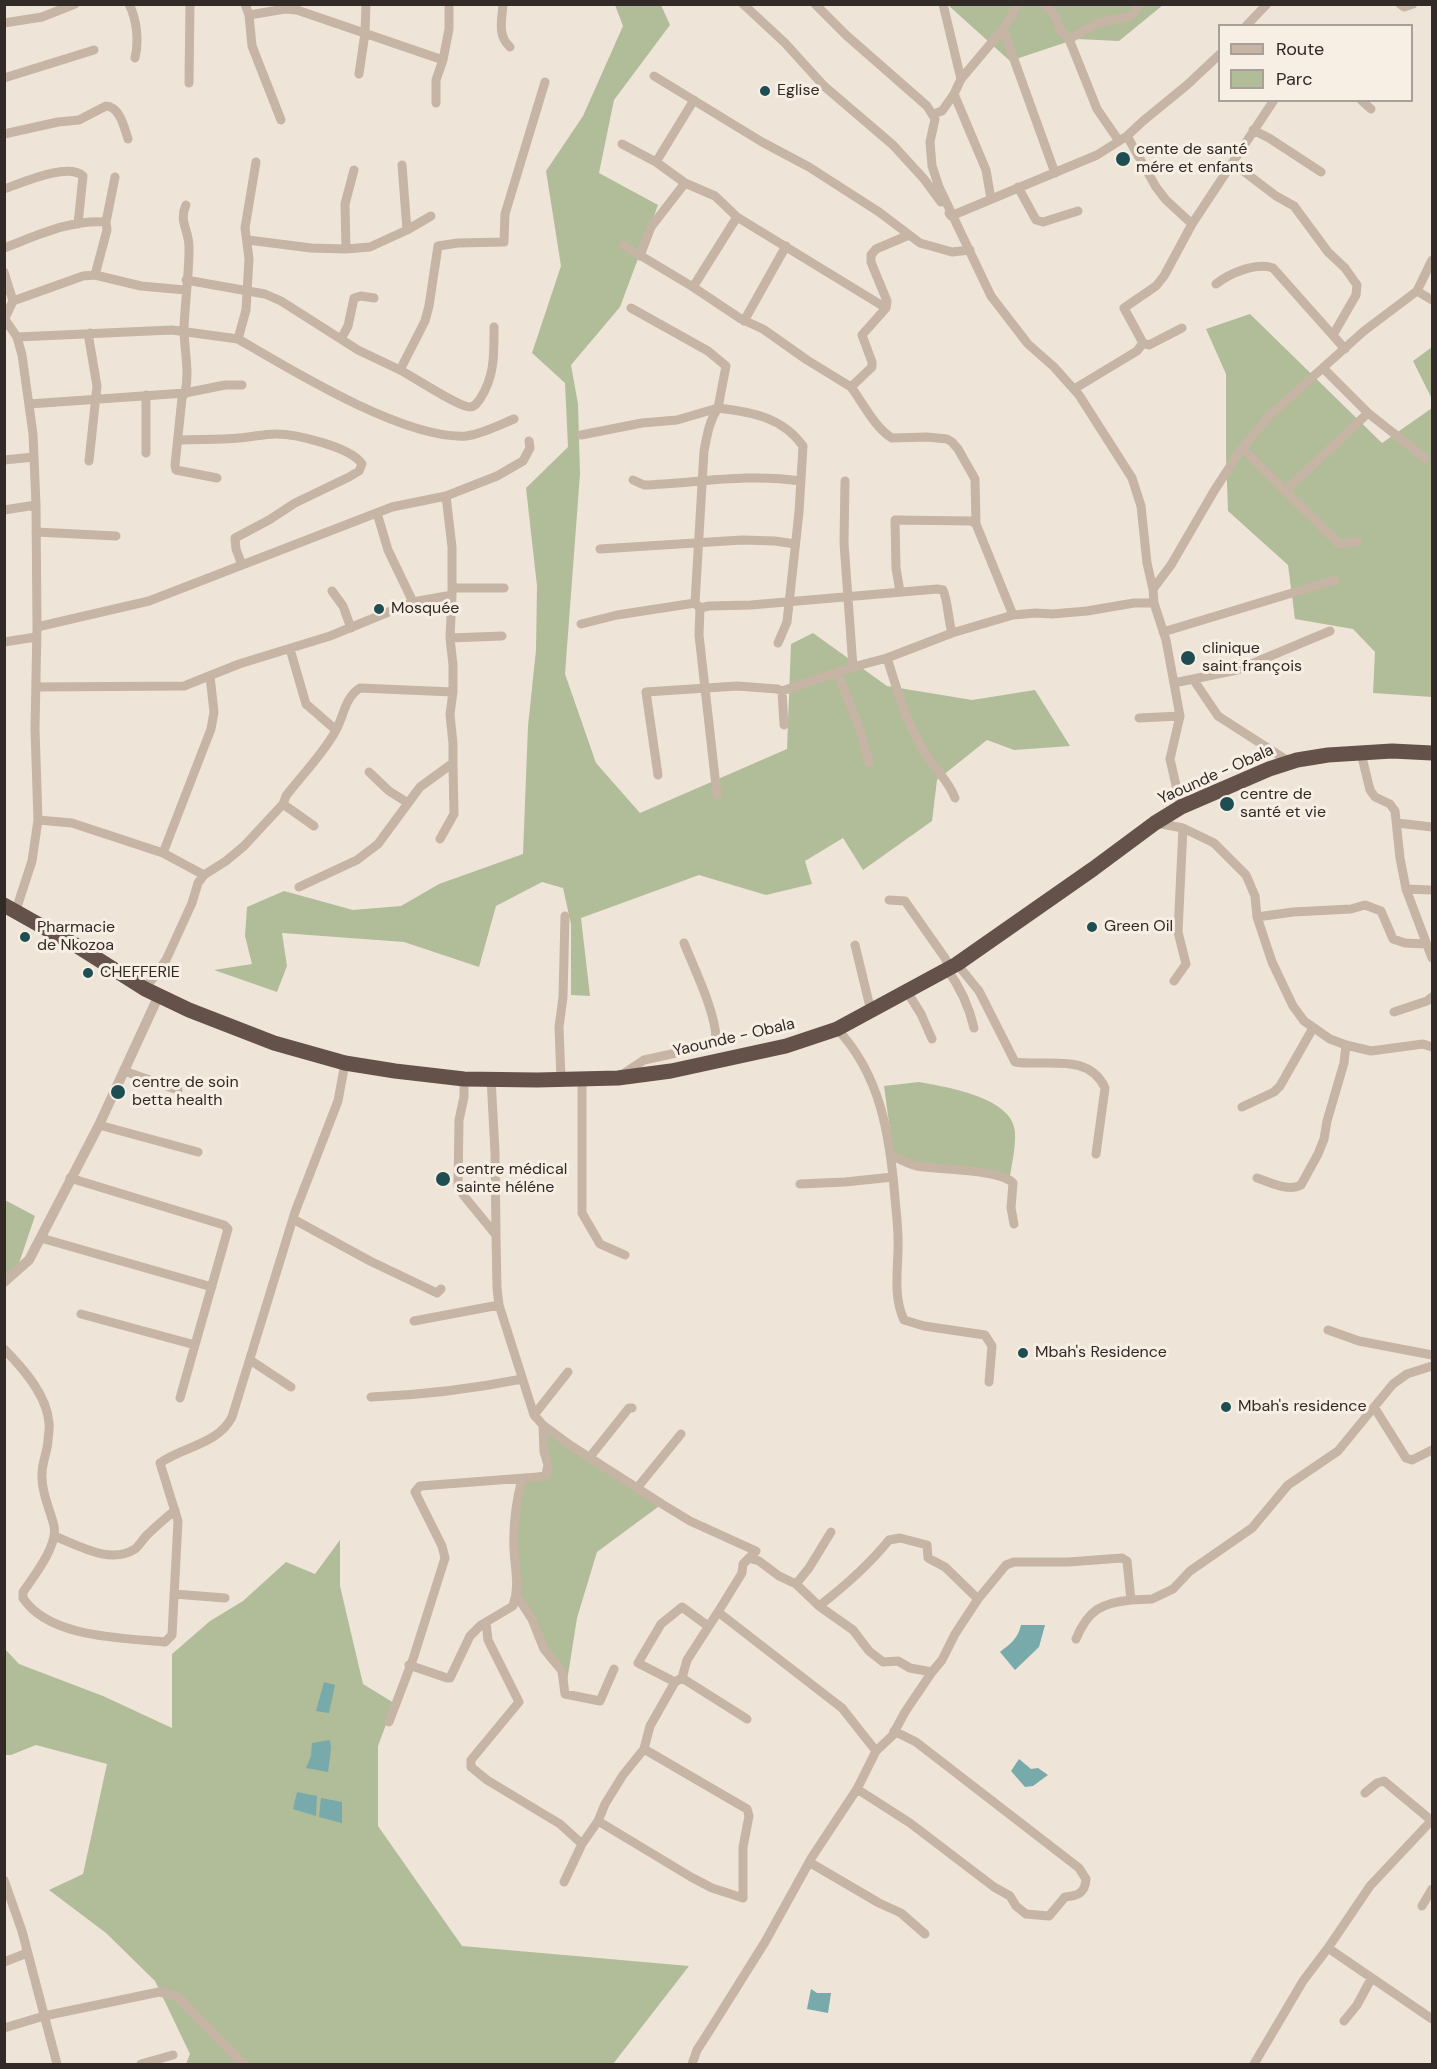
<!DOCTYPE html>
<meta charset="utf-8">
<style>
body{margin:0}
#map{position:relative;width:1437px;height:2069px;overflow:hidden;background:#efe4d8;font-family:"DM Sans",sans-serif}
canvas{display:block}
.frame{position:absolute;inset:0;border:6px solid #322a26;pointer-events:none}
.legend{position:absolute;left:1218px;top:24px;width:195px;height:78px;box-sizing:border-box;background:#f7eee4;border:2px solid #a8a098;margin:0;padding:8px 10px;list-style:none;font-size:18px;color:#322a26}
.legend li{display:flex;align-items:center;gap:12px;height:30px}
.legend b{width:30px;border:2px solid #a8a098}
</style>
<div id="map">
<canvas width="1437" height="2069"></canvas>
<div class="frame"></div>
<ul class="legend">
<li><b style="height:8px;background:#c6b4a5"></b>Route</li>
<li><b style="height:16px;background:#b1bd99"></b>Parc</li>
</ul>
</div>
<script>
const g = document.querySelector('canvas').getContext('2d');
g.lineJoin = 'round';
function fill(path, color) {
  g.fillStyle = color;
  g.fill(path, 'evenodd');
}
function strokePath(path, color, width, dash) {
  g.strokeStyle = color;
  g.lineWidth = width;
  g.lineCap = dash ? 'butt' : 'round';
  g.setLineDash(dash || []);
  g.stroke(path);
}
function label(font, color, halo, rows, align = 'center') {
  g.font = font + ' "DM Sans",sans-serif';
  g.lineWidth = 6;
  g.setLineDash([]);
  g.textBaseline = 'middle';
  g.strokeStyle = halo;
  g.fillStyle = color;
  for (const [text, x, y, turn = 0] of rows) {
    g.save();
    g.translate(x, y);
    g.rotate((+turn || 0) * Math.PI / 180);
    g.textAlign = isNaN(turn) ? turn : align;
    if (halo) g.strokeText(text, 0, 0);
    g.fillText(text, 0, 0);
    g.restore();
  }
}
const green = new Path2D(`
 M615,5H661L670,25L614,100L599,173L658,205L620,307L571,365L578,404L580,474L565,674L596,763L640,813L787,749L791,644L813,633L887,686L972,700L1035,690L1070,746L1014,750L987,740L937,780L932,821L863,870L843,838L805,861L812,884L766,895L699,875L581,918L590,996L571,995V924L563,888L542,882L496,906L479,967L404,942L282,933L287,966L277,992L214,970L252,964L245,936L247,907L284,891L353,910L401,906L439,884L523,854L528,726L536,650L537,586L526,488L568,447L565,383L532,353L561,266L546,171L583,116L623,26Z
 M948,5H1163L1119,41L1076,39L1010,61Z
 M1250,314L1382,443L1432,408V697L1373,693L1375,652L1353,629L1295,619L1288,565L1228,511L1226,456V374L1206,329Z
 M1432,347V399L1413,361Z
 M919,1082C946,1087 1013,1097 1015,1132C1016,1148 1011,1167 1009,1183L997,1178L894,1160L884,1086Z
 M5,1200L35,1216L14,1278L5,1283Z
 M543,1425L662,1504L597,1552L577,1618L565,1694L562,1671L544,1649L518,1591L514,1552L522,1479L546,1475Z
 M340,1540V1586L363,1684L394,1703L378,1746V1826L462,1946L689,1966L613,2064H186L190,2054L155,1981L106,1933L49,1890L83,1874L107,1764L36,1745L11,1755H5L4,1648L19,1664L103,1696L172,1728V1654L210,1621L243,1601L286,1562L315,1574Z`);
const water = new Path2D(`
 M1021,1625H1045L1039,1647L1015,1670L1000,1652C1010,1644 1018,1639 1021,1625Z
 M324,1682L335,1685L329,1713L316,1711Z
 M330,1740L331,1749L328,1772L306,1768L311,1756L312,1743Z
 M1019,1759L1031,1769L1038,1768L1048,1775L1033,1786L1025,1787L1011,1771Z
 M297,1792L317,1796L316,1816L293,1809Z
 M321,1798L342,1802V1823L319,1817Z
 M811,1989L817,1993H831L828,2013L807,2009Z`);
const minor = new Path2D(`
 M129,4C137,20 139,41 135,58
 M245,4L249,15L252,46L281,120
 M503,4C502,20 497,35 510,47
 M743,4L785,43L824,86L893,145L924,179L941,202
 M815,4L846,35L927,106L935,119L930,142L932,166L939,187L991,296L1028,344L1054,367L1079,395L1132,478L1141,506L1147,563L1153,589
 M1044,4L1055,16L1060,30L1069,39L1097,109L1119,141
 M1400,4L1404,7L1413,4
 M249,15L285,9L297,10L443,60L436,80V103
 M4,23L42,17L75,4
 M1246,26L1267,4
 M1003,29L1055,173
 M1069,39L1098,23L1131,16L1140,4
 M443,60L449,29V4
 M359,74L365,33L366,4
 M654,76L762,142L809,167L879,212L920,243L952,252L970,250
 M4,78L94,50
 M961,79L1003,29L1018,4
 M189,83L190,4
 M954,94L986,170L991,199
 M1361,100L1371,109
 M933,114L942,111L954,94L961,79L943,4
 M1253,130L1269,138L1321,172
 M4,134L58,122L79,120L106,106C120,107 124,127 128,139
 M1127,136L1156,187L1166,200L1192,224
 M622,144L656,162L685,183L715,196L737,217L886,308
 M656,162L694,100
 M1234,164L1276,196L1294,206L1328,252L1345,268L1357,285L1356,295L1333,335
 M402,165L407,230
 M1018,187L1036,220L1043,222L1078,211
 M4,189C22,183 68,162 83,176L78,224
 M949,213L951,216L1097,155L1127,136L1143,121L1187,85L1220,54
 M909,235L876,249L871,255V262L887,301L886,308L862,335L872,362V367L851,387C863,403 875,428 892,438L927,437L947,439L952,442L958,449L975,479L976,524
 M248,240L311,248L346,249L345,204L354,170
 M623,245L693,287L741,319L763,329L807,360L851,387
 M4,248C36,236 71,219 106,222
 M346,249L370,247L407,230L431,216
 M640,256L651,227L685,183
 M4,272L13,301
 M95,275L107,230L106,222L115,177
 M186,280L265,294L281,301L358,350L400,370L425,321L429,306L438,246L458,243L504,242L505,214L545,82
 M1216,284C1230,273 1256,262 1273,268L1345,349
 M693,287L737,217
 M1417,291L1432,300
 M631,308L708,351L726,366L718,408C752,412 782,417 803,446L799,512L787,622L778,643
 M4,318L17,337L22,355L33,434L36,505L37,627L35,729L38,820L32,861L16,910
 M5,318L13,301L83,276L95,275L141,286L185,290
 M744,321L786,246
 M17,337L172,330L238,339L246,310L249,259L245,228L256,162
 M238,339C291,370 405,440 466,436C482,434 499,425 514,419
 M341,339L348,326L354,298L361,296L374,298
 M1143,343L1124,308L1156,286L1164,276L1192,224L1274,100
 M1143,343L1149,345L1182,328
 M1323,368L1368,413L1425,458
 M400,370C412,376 460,408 470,407C475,407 477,403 480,399C495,376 494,354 494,327
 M1074,389L1137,351L1143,343
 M29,404L185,393C190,371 184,350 184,328C185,302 189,275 189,249C190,231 178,222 186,205
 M581,435L642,423L677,420L718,408C709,421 707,436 704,451L695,603L700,608L699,635L717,795
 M179,440C199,439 219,440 239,438C252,437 264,434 276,434C296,434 351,447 362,464L359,471L349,477L295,503L269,520L235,538L236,549L242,565
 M1242,448L1339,544L1357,542
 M146,453V395
 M4,460L34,457
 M89,461L97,386L89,339L90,333
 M217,478L176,470L175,465L182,398L185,393L225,385H242
 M633,480L644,485C696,483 749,473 800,481
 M845,481L844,543L853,667
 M1285,491L1368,413
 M4,510L36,505
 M377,513L388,550L413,602
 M36,532L116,536
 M600,549L742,540L775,541L795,544
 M452,588H504
 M332,591L343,606L351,628
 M900,592L896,568L895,520L971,521L976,524L1013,615
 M700,608L709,606L751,605L937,589L943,590C948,601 948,619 952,633
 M581,624L617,615L695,603
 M37,627L149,601L392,507L446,496L497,476L523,461L530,448L529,441
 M1163,632L1335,580
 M450,638L502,636
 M4,642L36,637
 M290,649L306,704L336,730
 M887,658C898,692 907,726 927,756C937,771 949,782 955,798
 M837,672L859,727L869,763
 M1193,679L1218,716L1285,759L1293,760
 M1174,683L1237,670L1330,631
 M36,687L184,686L239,664L330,636L413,602L452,595
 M782,691L784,725
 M1139,718L1180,716
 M1361,753L1370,790L1375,797L1390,804L1395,811L1400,858L1406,889L1432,958
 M369,772L389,791L408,803
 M658,775L646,692L737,686L777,689L782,691L853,667L887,658L952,633L1013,615L1036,613L1052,614L1087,611L1134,603H1154
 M283,804L314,826
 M1181,807L1170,759L1180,716L1166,640L1154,603L1153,589L1171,565L1214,491L1242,448L1269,416L1364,331L1417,291L1432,260
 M38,820L72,823L163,853L204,875
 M1156,823L1183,828L1214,843L1246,875L1255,896L1257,917L1272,962L1293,1006L1304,1021L1330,1039L1346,1045L1371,1051L1423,1044L1432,1047
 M1397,823L1432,827
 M440,839L454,814L453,763
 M163,853L211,729L214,712L210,676
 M299,887L357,860L378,844L420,787L453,763V744L450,714L453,692V665L450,638L452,595V547L446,496
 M1406,889L1432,890
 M889,900L905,901L945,958L948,964L947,969C960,987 969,1006 974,1028
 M1257,917L1293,912L1351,909L1365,905L1381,911L1393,939L1405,943L1426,944
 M855,945L871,1011
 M957,964L979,991L1015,1062C1046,1067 1089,1052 1105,1088L1096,1154
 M1174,981L1186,964L1178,932L1183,828
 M145,989L166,960L192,903L198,883L204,875L226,861L244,846L283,804L286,796C302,775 322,755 335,732C344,717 344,698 360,688L453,692
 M906,990L921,1014L932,1039
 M1394,1012L1427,1001L1432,997
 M837,1029C881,1075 890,1137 895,1198C896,1211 898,1225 898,1239C899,1265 892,1295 904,1320L924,1326L985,1335L992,1346L989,1382
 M124,1071L178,1090
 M620,1076L644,1060L695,1049L716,1041C717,1015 694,968 684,943
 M491,1078L495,1152L496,1235
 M464,1079V1097L459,1120L458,1186L464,1196L496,1235L497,1288L499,1305L534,1415L543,1425L570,1445L662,1504L690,1521L756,1551L743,1564L742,1573L718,1612L842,1708L876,1751
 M561,1079L559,1027L563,997L565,916
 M582,1079V1213L600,1244L625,1255
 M1242,1107L1274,1092L1280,1086L1313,1028
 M99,1125L198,1152
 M891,1155C899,1159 908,1164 917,1166C939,1170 1000,1169 1013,1183L1011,1208L1014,1224
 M70,1178L224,1225L228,1229L195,1345L81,1314
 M1257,1178C1270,1182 1288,1192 1301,1185L1318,1154L1324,1139L1327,1121L1344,1063L1346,1045
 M800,1184L845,1182L893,1177
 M293,1219L370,1261L437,1293L441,1289
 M41,1238L212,1287
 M414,1321L499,1305
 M1328,1330L1359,1341L1432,1355
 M4,1349C23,1368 47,1395 49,1423C50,1429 48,1435 48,1441C47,1454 41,1465 42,1477C42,1495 50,1509 54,1526C58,1546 34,1576 23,1592V1598C49,1638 123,1638 165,1642L172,1635L178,1521L160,1463C184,1446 217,1445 232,1417L295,1212L338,1101L345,1063
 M250,1360L291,1387
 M371,1397C423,1395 472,1389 522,1379
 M180,1398L195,1345
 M1374,1407L1406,1458L1412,1460L1432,1450
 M534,1415L568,1372
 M589,1458L629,1408H632
 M637,1488L681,1434
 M54,1536C78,1545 110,1565 135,1549C139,1546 143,1539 147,1535C156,1526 166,1518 175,1510
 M749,1558L759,1561L779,1576L796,1584L819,1606L853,1630L869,1651L883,1662L898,1661L910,1668L932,1672
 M796,1584L809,1568L831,1532
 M174,1594L225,1598
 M517,1596L532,1619L544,1649L562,1671L565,1694L600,1701L614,1669
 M978,1599L1006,1565L1014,1562H1068L1122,1558L1127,1561L1131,1600L1152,1599L1173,1589L1190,1571L1252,1528L1288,1485L1338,1451L1393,1384L1407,1374L1432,1366
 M486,1622L488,1640L519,1702L471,1760V1767L487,1780L560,1824L582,1844
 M1076,1639C1088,1610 1101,1603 1131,1600
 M409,1665L447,1678H450L470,1636L481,1625L513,1606C520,1586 515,1570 514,1549C513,1525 516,1502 522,1479
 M682,1678L747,1719
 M675,1682L638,1663L661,1624L682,1607L708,1626
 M389,1722L413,1659L445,1558L442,1546L415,1492L420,1486L538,1477L546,1475L548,1465L544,1452L543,1425
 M857,1789L910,1823L994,1887L1010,1896L1016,1906L1026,1914L1049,1916L1065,1897C1078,1896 1085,1893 1086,1879L1079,1868L916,1742L894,1731
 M1365,1793L1377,1783L1384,1781L1432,1821
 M598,1821L691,1877L712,1888L743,1898V1847L749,1816L747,1809L644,1749
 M809,1862L879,1903L901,1913L925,1934
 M4,1880L22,1931L57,2064
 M564,1882L582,1844L598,1821L605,1804L623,1775L644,1749L650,1726L675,1682L682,1678L687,1660L718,1612
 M1422,1906L1432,1889
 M1328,1948L1432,2019
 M4,1962L27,1953
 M1344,2021L1357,2005L1371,1979
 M4,2028L44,2016L159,1992L177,1996L243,2064
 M141,2064L173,2055
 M692,2064L697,2050L708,2033L765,1942L812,1857L857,1789L876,1751L892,1736L905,1712L932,1672L942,1660L955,1634L978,1599L945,1567L928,1558L927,1545L900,1538L889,1540C868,1566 845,1586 819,1606
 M1254,2064L1303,1981L1328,1948L1370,1886L1432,1820`);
const tertiary = new Path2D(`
 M4,1282L29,1260L99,1125L159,995`);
const trunk = new Path2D(`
 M4,905L77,946L145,989L189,1010L274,1043L345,1063L395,1071L464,1079L537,1080L618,1078L671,1071L786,1046L837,1029L957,964L1093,869L1155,823L1181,807L1269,769L1297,760L1328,755L1392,751L1432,753`);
const markers = [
 [765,91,6,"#1e4e51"],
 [1123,159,8,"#1e4e51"],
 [379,609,6,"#1e4e51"],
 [1188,658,8,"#1e4e51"],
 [1227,804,8,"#1e4e51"],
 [1092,927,6,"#1e4e51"],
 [25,937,6,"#1e4e51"],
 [88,973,6,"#1e4e51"],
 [118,1092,8,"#1e4e51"],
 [443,1179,8,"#1e4e51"],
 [1023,1353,6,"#1e4e51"],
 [1226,1407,6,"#1e4e51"]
];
const poiNames = [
 ["Eglise",777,91],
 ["cente de santé",1136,150],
 ["mére et enfants",1136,168],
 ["Mosquée",391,609],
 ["clinique",1202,649],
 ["saint françois",1202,667],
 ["centre de",1240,795],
 ["santé et vie",1240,813],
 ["Green Oil",1104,927],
 ["Pharmacie",37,928],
 ["de Nkozoa",37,946],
 ["CHEFFERIE",100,973],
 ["centre de soin",132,1083],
 ["betta health",132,1101],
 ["centre médical",456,1170],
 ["sainte héléne",456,1188],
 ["Mbah's Residence",1035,1353],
 ["Mbah's residence",1238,1407]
];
const streetNames = [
 ["Yaounde - Obala",1216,775,-24],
 ["Yaounde - Obala",734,1038,-13]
];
fill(green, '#b1bd99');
fill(water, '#78a9ab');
strokePath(minor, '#c6b4a5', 9);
strokePath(tertiary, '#c6b4a5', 10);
strokePath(trunk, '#64524a', 15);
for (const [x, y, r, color] of markers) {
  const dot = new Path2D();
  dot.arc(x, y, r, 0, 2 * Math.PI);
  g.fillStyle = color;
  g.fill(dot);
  strokePath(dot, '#f7eee4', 2);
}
label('16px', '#322a26', '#f7eee4', poiNames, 'left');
label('16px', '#322a26', '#f7eee4', streetNames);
</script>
